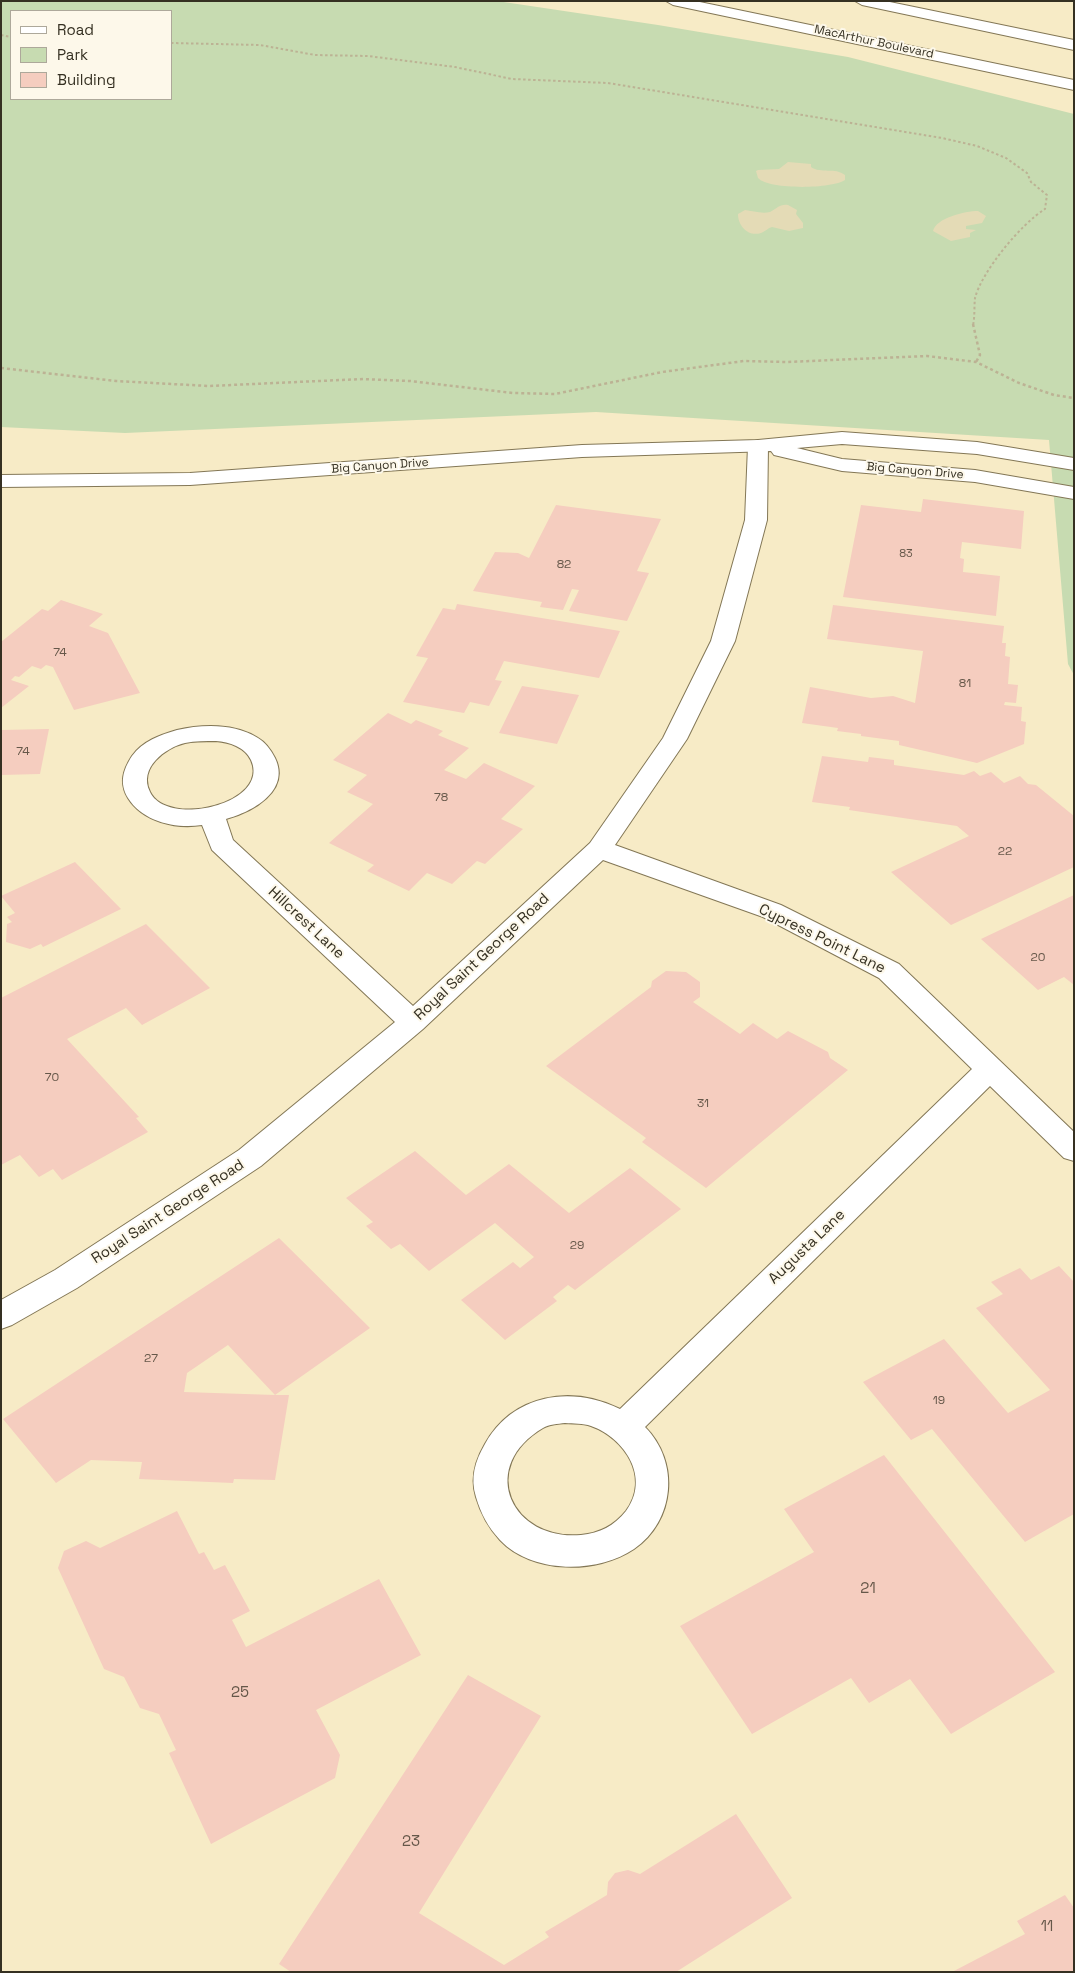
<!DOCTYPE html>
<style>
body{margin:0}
#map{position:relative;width:1075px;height:1973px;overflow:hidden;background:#f7ebc6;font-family:"Space Grotesk",sans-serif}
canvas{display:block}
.frame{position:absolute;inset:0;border:2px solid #353022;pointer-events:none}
.legend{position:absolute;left:10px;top:10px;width:162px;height:90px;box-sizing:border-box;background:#fdf8ea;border:1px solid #ada89a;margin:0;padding:6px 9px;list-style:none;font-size:15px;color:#353022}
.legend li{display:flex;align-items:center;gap:10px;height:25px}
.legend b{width:25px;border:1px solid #ada89a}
</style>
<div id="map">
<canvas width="1075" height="1973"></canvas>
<div class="frame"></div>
<ul class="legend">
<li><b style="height:6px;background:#fff"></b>Road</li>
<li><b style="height:14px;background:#c7dbb1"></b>Park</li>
<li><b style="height:14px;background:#f5cdbf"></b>Building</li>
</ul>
</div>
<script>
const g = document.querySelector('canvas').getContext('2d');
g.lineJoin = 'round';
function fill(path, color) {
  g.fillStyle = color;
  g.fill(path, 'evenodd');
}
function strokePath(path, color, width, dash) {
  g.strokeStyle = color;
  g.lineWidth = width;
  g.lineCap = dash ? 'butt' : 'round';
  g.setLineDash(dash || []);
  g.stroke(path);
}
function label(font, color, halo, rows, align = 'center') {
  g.font = font + ' "Space Grotesk",sans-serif';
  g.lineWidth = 4;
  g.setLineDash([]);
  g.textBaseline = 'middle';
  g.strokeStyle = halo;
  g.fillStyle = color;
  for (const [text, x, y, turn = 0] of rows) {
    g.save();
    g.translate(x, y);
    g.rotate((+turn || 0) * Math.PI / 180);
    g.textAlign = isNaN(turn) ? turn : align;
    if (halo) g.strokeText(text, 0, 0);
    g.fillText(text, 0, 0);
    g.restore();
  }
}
const green = new Path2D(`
 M1,1H497L658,25L848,57L1074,114V675L1068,664L1049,440L596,412L125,433L1,427ZM11,11H171V99H11Z`);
const sand = new Path2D(`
 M788,162L811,164V167C821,174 835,167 845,175V180C832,189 769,190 758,178L756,171L758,170L779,169Z
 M788,205L797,210L796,214L803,223V228L789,231L772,227C768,228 766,231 761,233C748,237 738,226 738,214L745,210C752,211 762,214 770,212C777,209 779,204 788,205Z
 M978,211L986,216L982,223L966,226V229L976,230L970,233V237L951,241L933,231C936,218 965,211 978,211Z`);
const building = new Path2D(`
 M923,499L1024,511L1021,549L962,542L960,558L964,559L963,572L1000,576L996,616L843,597L861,505L921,512Z
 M556,505L661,519L637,571L649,573L627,621L569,611L579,590L572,589L563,610L540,607L542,602L473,591L495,552L518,553L529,558Z
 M61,600L103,614L89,626L108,633L140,693L74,710L53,667L46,665L41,669L32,666L19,677L15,676L11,680L29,686L1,708V642L42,609L48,611Z
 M457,604L620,631L599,678L504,661L495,680L502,681L489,706L470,702L464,713L403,702L428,658L416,656L443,608L455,610Z
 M833,605L1004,626L1002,643H1006L1005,656L1010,657L1008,684L1018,685L1016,703L1005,702L1004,705L1022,707L1021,721L1026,722L1024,744L977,763L899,745V741L861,736V734L837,731L838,728L802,723L810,687L871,698L893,696L915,703L923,651L827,639Z
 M522,686L579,695L557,744L499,733Z
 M388,713L411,724L416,720L443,731L438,735L469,748L444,770L466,779L484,763L535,786L501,819L523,829L485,864L477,861L452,884L427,873L409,891L367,871L374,865L329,843L373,804L347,792L367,775L333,760Z
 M49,729L40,774L1,775V730Z
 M822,756L868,762L869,757L894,760V765L964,775L974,771L980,776L991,772L1004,783L1020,776L1028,784L1036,785L1074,816V867L951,925L891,872L969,836L957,826L849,810L850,807L812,802Z
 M75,862L121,909L43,947L41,944L30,949L6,942L7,924L12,922L7,917L15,913L1,896Z
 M1074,895V985L1064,977L1038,990L981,939Z
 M146,924L210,988L142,1025L126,1008L67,1039L139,1117L136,1118L148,1132L62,1180L53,1169L39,1177L20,1155L1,1165V998Z
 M666,971L686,972L700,982V997L693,1002L740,1034L753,1023L777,1039L788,1031L828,1052L830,1058L848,1070L706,1188L642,1142L646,1138L546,1066L651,987L652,981Z
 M415,1151L466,1195L509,1164L569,1213L630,1168L681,1209L575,1290L568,1285L553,1297L557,1301L505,1340L461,1300L513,1262L520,1268L534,1257L495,1223L429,1271L400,1244L391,1249L366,1226L373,1222L346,1198Z
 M279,1238L370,1328L275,1395H289L275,1480L234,1479L233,1483L139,1479L142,1462L91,1460L56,1483L3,1419ZM228,1345L275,1395L184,1392L187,1373Z
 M1059,1266L1074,1282V1514L1025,1542L932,1429L911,1440L863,1382L944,1339L1008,1413L1050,1390L976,1308L1003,1294L991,1282L1020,1268L1031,1280Z
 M884,1455L1055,1672L951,1734L910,1679L869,1703L851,1678L752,1734L680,1626L814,1552L784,1509Z
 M177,1511L199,1554L204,1552L214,1570L225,1565L250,1611L232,1620L246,1647L379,1579L421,1655L316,1710L340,1755L335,1778L211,1844L169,1753L176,1750L159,1714L140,1708L124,1677L104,1669L58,1568L64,1551L86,1541L100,1548Z
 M468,1675L541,1716L419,1913L504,1965L549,1937L545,1932L607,1895L608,1882L615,1873L628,1870L640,1874L736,1814L792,1898L676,1972H291L279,1964Z
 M1065,1895L1074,1908V1972H952L1025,1934L1017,1921Z`);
const pathFar1 = new Path2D(`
 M1,35L11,37
 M171,43L260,45L315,55L368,56L455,67L512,79L608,83L942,138L977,146L1006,158L1027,173L1031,182L1047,195L1045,209C1021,224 982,271 975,298C974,306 975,317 973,325`);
const path = new Path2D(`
 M973,324L980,355L976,362
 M1,368L116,381L209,386L363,379L410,381L513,393L555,394L662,372L744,361L786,362L927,356L976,362L1019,383L1054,395L1074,398`);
const minor = new Path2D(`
 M758,440L765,442L768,446L767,520L735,641L687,739L615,845L781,905L899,964L1074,1132V1161L1064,1158L990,1086L645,1427C680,1462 675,1521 634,1549C597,1574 532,1574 500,1540C488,1527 481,1514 476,1497C470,1478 475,1461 485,1444C513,1394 571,1385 620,1409L972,1069L879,978L763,917L603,860L423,1029L261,1166L77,1288L12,1325L1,1329V1300L55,1270L239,1150L395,1022L212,850L202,825C176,829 143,822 128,798C119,783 123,770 132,756C143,741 160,735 177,730C202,724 235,723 258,738C265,742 271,750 275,758C291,791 252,812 226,819L233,840L413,1006L590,843L663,738L711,641L745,520L748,446L751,442ZM216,741C229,742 245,747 251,760C271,804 167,828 150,792C138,768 165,748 185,743C195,741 206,741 216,741ZM565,1423C573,1424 583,1423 591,1426C625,1438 651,1478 626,1511C614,1526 600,1533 581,1535C511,1541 477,1467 543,1428C549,1424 558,1424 565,1423Z`);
const tertiary = new Path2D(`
 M842,432L977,442L1074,458V470L977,454L842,444L797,448L842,459L975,470L1074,487V499L975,482L842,471L774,455L771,451L582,457L190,485L1,487V475L190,473L582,445L758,440Z`);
const primary = new Path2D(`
 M666,1H695L1074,80V90L673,5Z
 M855,1H885L1074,40V50L862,5Z`);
const farNumbernames = [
 ["83",906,554]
];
const farStreetnames = [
 ["MacArthur Boulevard",874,42,12],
 ["Big Canyon Drive",380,466,-4],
 ["Big Canyon Drive",915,471,5]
];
const numberNames = [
 ["82",564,565],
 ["74",60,653],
 ["81",965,684],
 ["74",23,752],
 ["78",441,798],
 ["22",1005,852],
 ["20",1038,958],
 ["70",52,1078],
 ["31",703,1104],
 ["29",577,1246],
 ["27",151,1359],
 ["19",939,1401]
];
const streetNames = [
 ["Hillcrest Lane",306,923,43],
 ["Cypress Point Lane",822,939,26],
 ["Royal Saint George Road",482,957,-43],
 ["Royal Saint George Road",168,1212,-33],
 ["Augusta Lane",807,1247,-44]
];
const nearNumbernames = [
 ["21",868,1589],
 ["25",240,1693],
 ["23",411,1842],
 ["11",1047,1927]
];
fill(green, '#c7dbb1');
fill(sand, '#e4dbb6');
fill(building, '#f5cdbf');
strokePath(minor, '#837756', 2);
strokePath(tertiary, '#837756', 2);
strokePath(primary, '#837756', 2);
strokePath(pathFar1, '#bcb294', 2, [2.5, 2.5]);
strokePath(path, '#bcb294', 2.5, [3, 3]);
fill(minor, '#fff');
fill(tertiary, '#fff');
fill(primary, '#fff');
label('11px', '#655749', null, farNumbernames);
label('12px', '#353022', '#fdf8ea', farStreetnames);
label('12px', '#655749', null, numberNames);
label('15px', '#353022', '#fdf8ea', streetNames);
label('15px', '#655749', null, nearNumbernames);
</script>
